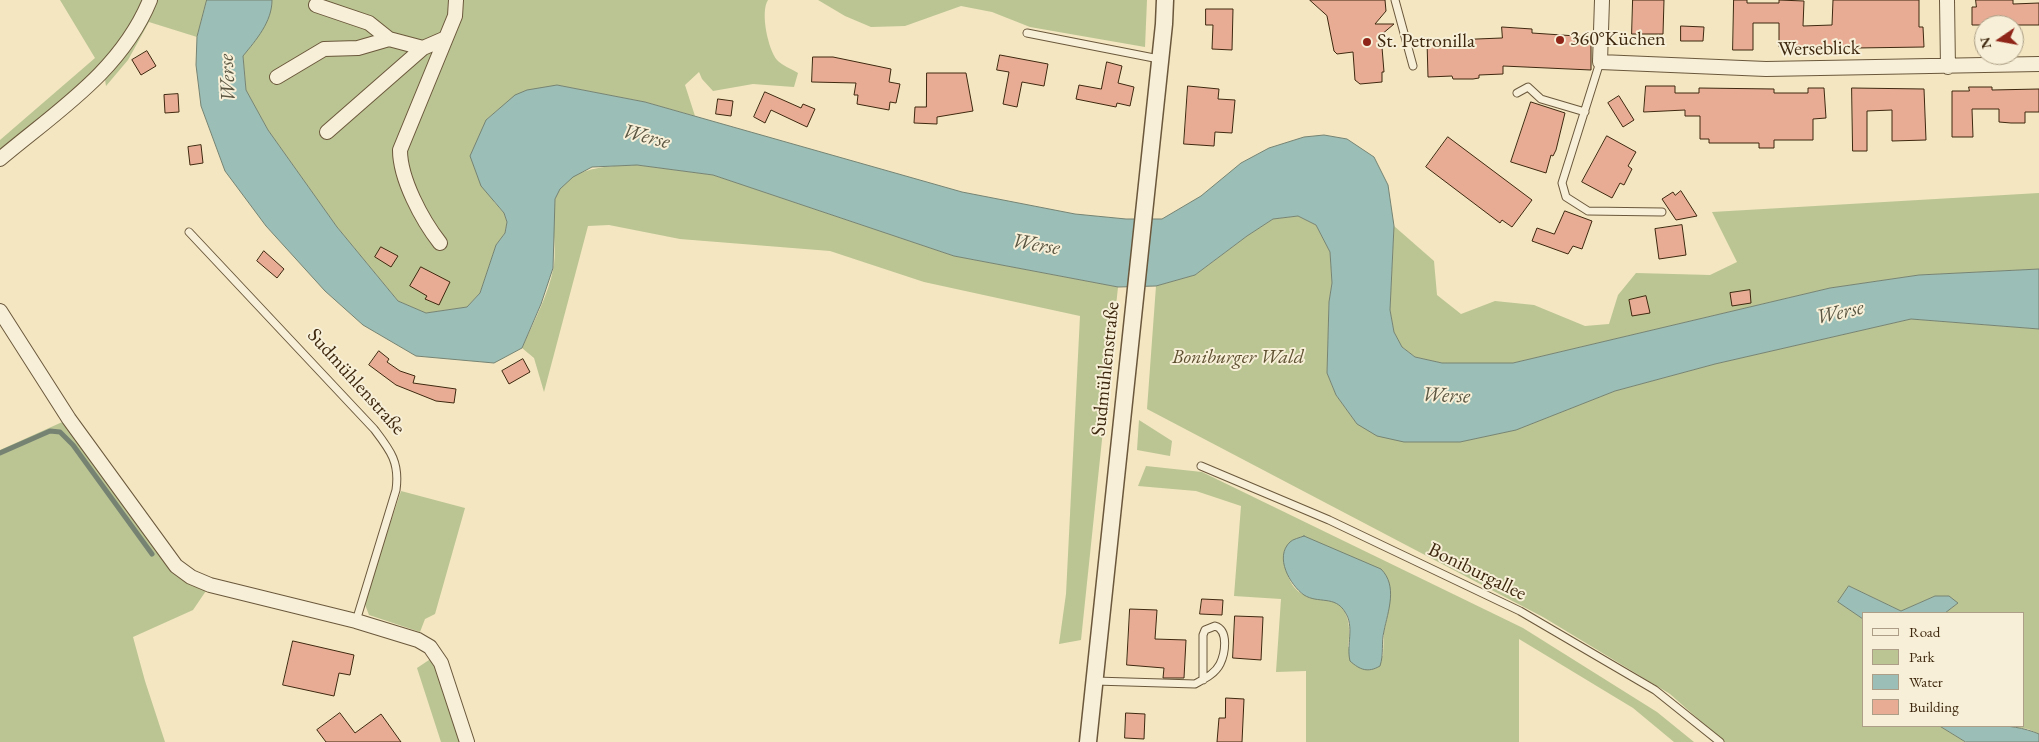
<!DOCTYPE html>
<meta charset="utf-8">
<style>
body{margin:0}
#map{position:relative;width:2039px;height:742px;overflow:hidden;background:#f3e6c1;font-family:"EB Garamond",serif}
canvas{display:block}
.legend{position:absolute;left:1862px;top:612px;width:162px;height:115px;box-sizing:border-box;background:#f7efd7;border:1px solid #ad9f87;margin:0;padding:6px 9px;list-style:none;font-size:15px;color:#3e280f}
.legend li{display:flex;align-items:center;gap:10px;height:25px}
.legend b{width:25px;border:1px solid #ad9f87}
.north{position:absolute;left:1974px;top:15px;width:50px;height:50px;box-sizing:border-box;background:#f7efd7;border:1px solid #ad9f87;border-radius:50%;rotate:258deg;font-size:14px;font-weight:700;line-height:20px;text-align:center;color:#3e280f}
.north::after{content:'';display:block;margin:auto;width:18px;height:22px;background:#8f2418;clip-path:polygon(50% 0,100% 100%,50% 72%,0 100%)}
</style>
<div id="map">
<canvas width="2039" height="742"></canvas>
<ul class="legend">
<li><b style="height:6px;background:#f7efd7"></b>Road</li>
<li><b style="height:14px;background:#bbc593"></b>Park</li>
<li><b style="height:14px;background:#9bbfb6"></b>Water</li>
<li><b style="height:14px;background:#e8ac94"></b>Building</li>
</ul>
<div class="north">N</div>
</div>
<script>
const g = document.querySelector('canvas').getContext('2d');
g.lineJoin = 'round';
function fill(path, color) {
  g.fillStyle = color;
  g.fill(path, 'evenodd');
}
function strokePath(path, color, width, dash) {
  g.strokeStyle = color;
  g.lineWidth = width;
  g.lineCap = dash ? 'butt' : 'round';
  g.setLineDash(dash || []);
  g.stroke(path);
}
function label(font, color, halo, rows, align = 'center') {
  g.font = font + ' "EB Garamond",serif';
  g.lineWidth = 4;
  g.setLineDash([]);
  g.textBaseline = 'middle';
  g.strokeStyle = halo;
  g.fillStyle = color;
  for (const [text, x, y, turn = 0] of rows) {
    g.save();
    g.translate(x, y);
    g.rotate((+turn || 0) * Math.PI / 180);
    g.textAlign = isNaN(turn) ? turn : align;
    if (halo) g.strokeText(text, 0, 0);
    g.fillText(text, 0, 0);
    g.restore();
  }
}
const green = new Path2D(`
 M60,0H207L197,37L149,22L128,60L106,86L104,73L0,153V140L95,58Z
 M272,0H768C760,12 768,49 777,60C781,65 792,69 798,73L794,87L753,84L713,91L702,79L699,72L685,85L695,116L645,102L557,85L500,108L486,120L494,202L504,213L507,222L505,233L496,245L480,293L467,307L426,313L398,301L337,227L268,130L246,90L243,56C254,42 272,19 272,0Z
 M818,0H1147L1145,47L1030,27L992,12L961,6L905,26L871,27L845,16Z
 M637,165L713,175L954,256L1118,287L1081,640L1059,644L1066,594L1080,316L924,282L830,251L680,239L609,225L588,226L544,392L534,358L522,348C534,321 549,294 554,265C557,244 550,220 555,200C562,166 611,166 637,165Z
 M2039,193V269L1919,275L1830,288L1513,363H1442L1415,357L1402,347L1394,332L1390,310L1394,226L1434,261L1437,295L1461,314L1495,301L1534,305L1585,326L1609,324L1618,295L1636,273L1710,275L1737,262L1712,212Z
 M1298,216L1316,225L1330,252L1332,283L1329,302L1327,373L1336,395L1357,424L1460,442L1515,430L1615,391L1715,364L1911,319L2039,329V734L2028,729L2006,726H2023V613H1945L1958,603L1935,596L1901,611L1849,586L1839,602L1863,619V726H1940L1966,742H1724L1670,694L1543,617L1147,409L1156,286L1195,275L1247,236L1273,219Z
 M69,419L176,566L210,585L193,610L133,637L145,681L165,742H0V450Z
 M1139,420L1172,441L1170,456L1137,450Z
 M1146,466L1202,472L1523,628L1657,712L1694,742H1674L1633,708L1519,639V742H1306V671L1276,672L1281,599L1234,596L1241,506L1196,491L1138,486ZM1285,549L1389,608L1384,632L1383,656L1348,647C1351,628 1350,606 1328,599C1320,597 1312,597 1305,595C1288,589 1283,564 1285,549Z
 M401,491L465,508L435,614L425,619L420,632L369,615L364,602Z
 M429,660L441,663L467,742H441L417,668Z`);
const water = new Path2D(`
 M207,0H272C272,22 256,40 243,56L246,90L268,130L337,227L398,301L426,313L467,307L480,293L496,245L505,233L507,222L504,213L481,186L470,156L486,120L515,95L527,90L557,85L645,102L962,192L1075,214L1126,219H1162L1201,196L1241,163L1269,148L1304,137L1324,135L1347,139L1374,157L1388,185L1394,226L1390,310L1394,332L1402,347L1415,357L1442,363H1513L1830,288L1919,275L2039,269V329L1911,319L1715,364L1615,391L1516,430L1460,442H1404L1377,436L1357,424L1336,395L1327,373L1329,302L1332,283L1330,252L1316,225L1298,216L1273,219L1247,236L1195,275L1156,286L1118,287L954,256L713,175L637,165L592,167L573,177L560,189L555,199L553,268L541,304L522,348L494,363L416,356L363,325L325,291L266,226L225,171L201,106L196,65L197,37Z
 M1304,536L1381,569C1398,586 1388,611 1384,631C1381,643 1384,654 1380,666C1368,673 1360,670 1350,661C1346,645 1355,627 1345,612C1335,595 1318,604 1304,595C1290,585 1274,557 1290,542C1293,539 1299,538 1304,536Z
 M1849,586L1901,611L1935,596H1949L1958,603L1945,613H1863V619L1838,602Z
 M1940,726C1972,726 2009,721 2039,734V742H1966Z`);
const stream = new Path2D(`
 M0,453L50,431L60,432L73,445L152,554`);
const building = new Path2D(`
 M1310,0H1385L1386,11L1375,24H1394L1381,35L1384,72H1382V82L1360,84L1355,80L1353,52L1337,54L1334,51L1327,16Z
 M1633,0H1664L1663,34H1632Z
 M1734,0H1747V3H1779V0L1804,1L1803,26L1832,25L1833,0H1919V27H1923L1924,47L1789,49V47H1779V23H1753V50H1733Z
 M1976,0H2013V4L2039,3V25H1972V7H1976Z
 M1206,9H1233L1232,50L1212,49L1213,25H1206Z
 M1681,26L1704,27L1703,41H1681Z
 M1502,27L1532,29V33L1591,37V70L1503,66V74L1479,75V78L1473,79H1453L1452,76L1428,77L1427,41L1502,38Z
 M147,51L156,66L141,75L132,60Z
 M1000,55L1048,64L1044,86L1022,82L1017,107L1003,104L1009,72L997,70Z
 M813,57H833L891,69L889,82L900,84L896,103L890,102L889,110L857,104L858,95H854L856,83L812,82Z
 M1107,62L1122,66L1118,83L1134,87L1130,106L1117,103L1116,107L1076,99L1079,85L1101,89Z
 M927,73H966L973,111L937,117V124L914,123L915,107H926Z
 M1188,86L1219,89L1218,99L1235,100L1232,133L1215,132L1214,146L1184,144Z
 M1646,86H1675V93H1699V88L1774,89V93H1808V88H1824L1826,118L1813,119V140H1774V148H1759V143H1709V139H1700V116H1685V110L1644,112Z
 M1969,87H1992V90L2039,89V112H2025V123H2011L1999,122V109H1972L1973,137H1952V91H1969Z
 M1852,88L1924,89L1926,140L1892,141V110L1867,111V151H1853Z
 M765,92L801,108L803,104L815,109L807,127L771,110L765,123L754,117Z
 M178,94L179,112L165,113L164,95Z
 M1619,96L1634,120L1623,127L1608,103Z
 M718,99L733,101L731,116L716,114Z
 M1531,102L1565,113L1556,150L1553,156L1551,155L1546,173L1511,162Z
 M1607,136L1636,152L1628,166L1632,169L1624,185L1620,183L1612,198L1582,182Z
 M1448,137L1532,200L1512,227L1502,220L1500,223L1426,167Z
 M201,145L203,163L190,165L188,147Z
 M1681,191L1697,216L1676,220L1662,199L1673,192L1675,195Z
 M1565,211L1592,221L1582,249L1573,246L1568,254L1532,241L1537,228L1554,234Z
 M1682,225L1686,255L1659,259L1655,229Z
 M381,247L398,256L391,267L375,257Z
 M264,251L284,269L277,278L257,261Z
 M421,267L450,282L439,305L425,299L427,296L410,286Z
 M1750,290L1751,303L1732,306L1730,293Z
 M1646,296L1650,313L1632,316L1629,300Z
 M379,351L389,359L387,362L400,371L415,376L413,383L456,389L454,403L436,401L396,385L369,365Z
 M523,359L530,372L509,384L502,371Z
 M1202,599L1223,600L1222,615L1200,614Z
 M1130,609L1157,610L1155,639L1186,640L1184,678H1163L1164,668L1127,665Z
 M1235,616L1263,617L1261,660L1233,658Z
 M293,641L354,655L350,675L339,673L334,696L283,685Z
 M1226,698L1244,699L1242,742H1217L1219,718H1225Z
 M340,713L355,733L381,714L401,742H326L317,730Z
 M1126,713L1145,714L1144,739L1125,738Z`);
const service = new Path2D(`
 M1395,0L1413,66
 M1027,33L1159,59
 M1600,62L1562,183L1566,197L1588,211L1662,212
 M1517,93L1528,87L1541,99L1585,112
 M189,232L374,429C390,450 400,462 396,490L356,621
 M1201,466L1329,520L1520,611L1655,690L1720,742
 M1095,681L1195,684C1204,679 1215,674 1220,664C1225,654 1229,630 1215,626L1205,630L1203,635V680`);
const minor = new Path2D(`
 M1602,0L1600,62L1766,69L2039,64
 M1947,0L1948,67
 M316,5L369,23L389,39
 M277,77L324,49L358,48L389,39L423,48
 M327,132L423,48L446,38
 M0,159C57,111 121,71 150,0
 M440,243C422,220 400,179 400,150L455,16L456,0
 M0,311L69,419L176,566L191,577L210,585L356,621L418,640L430,647L441,663L467,742`);
const tertiary = new Path2D(`
 M1088,742L1164,24L1165,0`);
const markers = [
 [1560,40,5,"#8f2418"],
 [1367,42,5,"#8f2418"]
];
const poiNames = [
 ["360°Küchen",1570,40],
 ["St. Petronilla",1377,42]
];
const streetNames = [
 ["Werseblick",1819,49,-1],
 ["Sudmühlenstraße",1106,369,-84],
 ["Sudmühlenstraße",356,382,48],
 ["Boniburgallee",1477,572,26]
];
const parkNames = [
 ["Boniburger Wald",1238,358]
];
const waterNames = [
 ["Werse",228,78,-93],
 ["Werse",646,137,14],
 ["Werse",1036,245,9],
 ["Werse",1840,313,-13],
 ["Werse",1446,396,2]
];
fill(green, '#bbc593');
fill(water, '#9bbfb6');
strokePath(water, '#768373', 1);
strokePath(stream, '#768373', 5);
fill(building, '#e8ac94');
strokePath(building, '#3e280f', 1);
strokePath(service, '#6b583c', 9);
strokePath(minor, '#6b583c', 16);
strokePath(tertiary, '#6b583c', 19);
strokePath(service, '#f7efd7', 7);
strokePath(minor, '#f7efd7', 14);
strokePath(tertiary, '#f7efd7', 16);
for (const [x, y, r, color] of markers) {
  const dot = new Path2D();
  dot.arc(x, y, r, 0, 2 * Math.PI);
  g.fillStyle = color;
  g.fill(dot);
  strokePath(dot, '#f7efd7', 2);
}
label('20px', '#3e280f', '#f7efd7', poiNames, 'left');
label('20px', '#3e280f', '#f7efd7', streetNames);
label('italic 20px', '#5d4f30', '#f7efd7', parkNames);
label('italic 21px', '#5a5541', '#f7efd7', waterNames);
</script>
